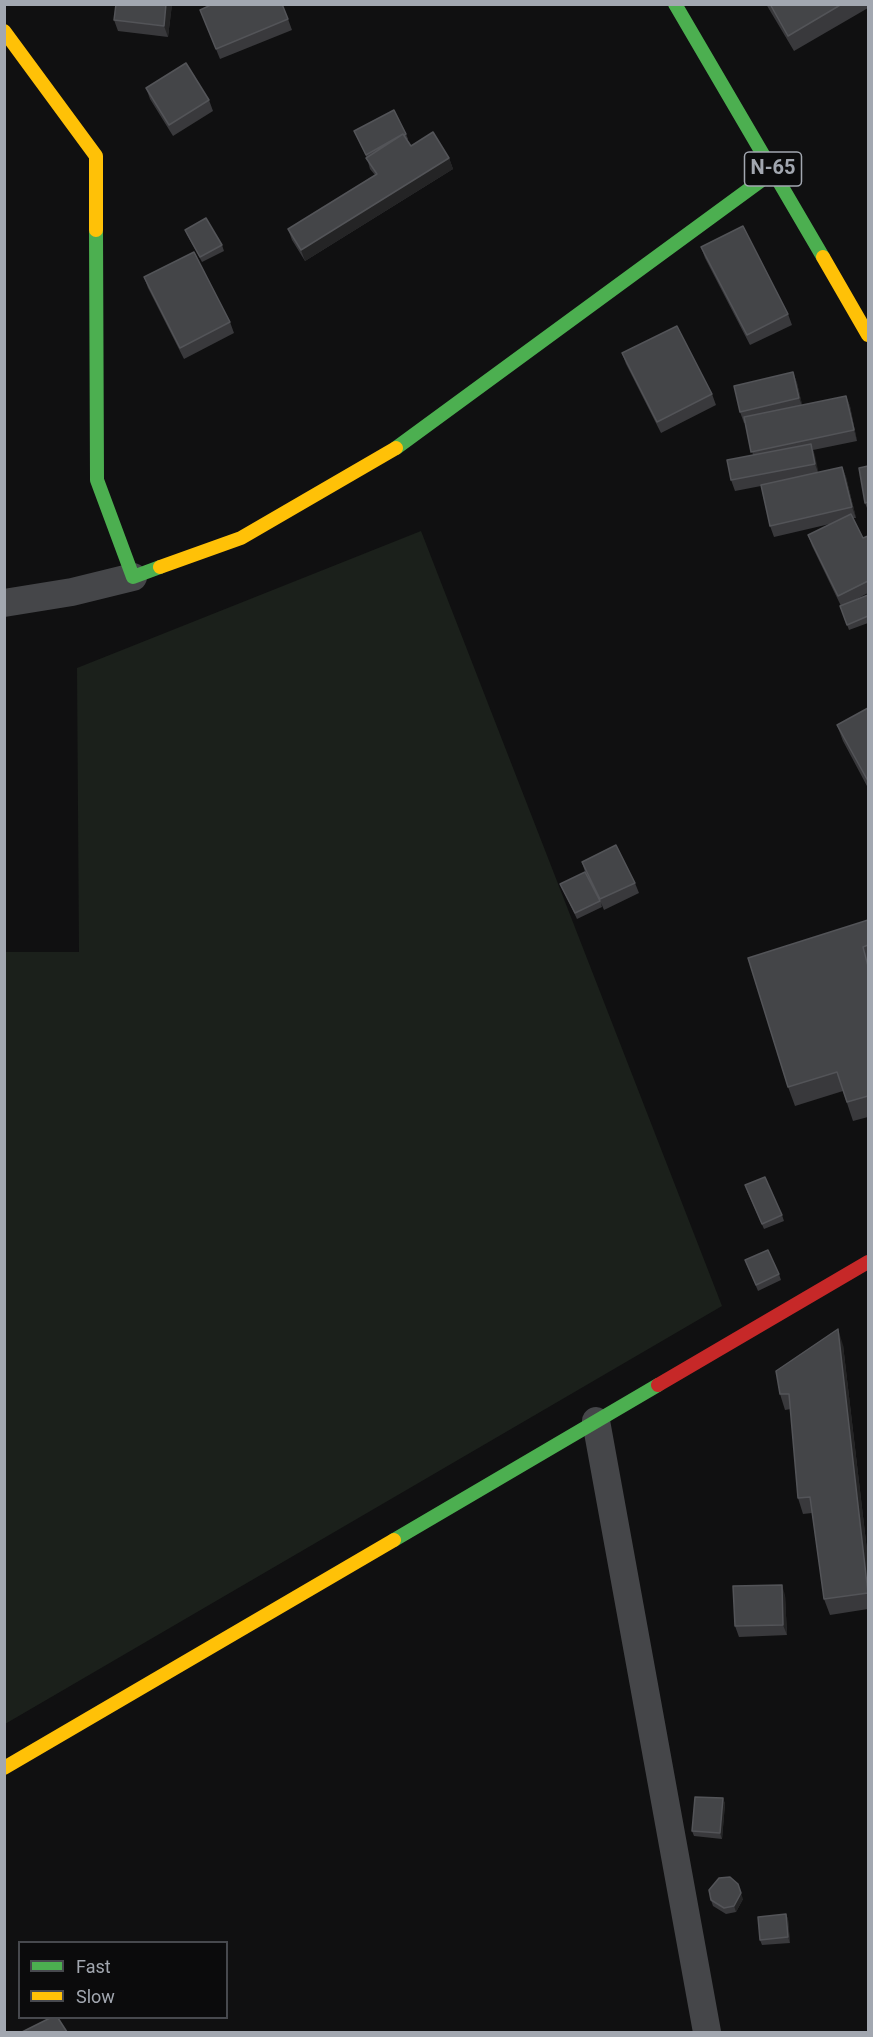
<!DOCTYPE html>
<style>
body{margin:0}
#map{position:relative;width:873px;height:2037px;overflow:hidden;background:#101011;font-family:Roboto,sans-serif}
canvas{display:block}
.frame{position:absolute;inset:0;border:6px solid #a2a7b0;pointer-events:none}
.legend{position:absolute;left:18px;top:1941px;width:210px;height:78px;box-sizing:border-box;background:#0b0b0c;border:2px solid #47494e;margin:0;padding:8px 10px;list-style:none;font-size:18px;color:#a2a7b0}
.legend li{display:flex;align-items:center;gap:12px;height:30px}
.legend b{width:30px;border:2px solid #47494e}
</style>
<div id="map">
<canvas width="873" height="2037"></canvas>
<div class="frame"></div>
<ul class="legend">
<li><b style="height:8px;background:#4caf50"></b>Fast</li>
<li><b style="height:8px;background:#ffc107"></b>Slow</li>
</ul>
</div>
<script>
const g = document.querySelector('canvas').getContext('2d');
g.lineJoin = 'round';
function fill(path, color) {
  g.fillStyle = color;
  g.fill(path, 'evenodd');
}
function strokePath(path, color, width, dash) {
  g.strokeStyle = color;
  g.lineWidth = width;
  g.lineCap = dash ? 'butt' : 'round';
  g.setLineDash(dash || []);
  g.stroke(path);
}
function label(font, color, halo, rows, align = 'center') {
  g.font = font + ' Roboto,sans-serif';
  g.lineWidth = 4.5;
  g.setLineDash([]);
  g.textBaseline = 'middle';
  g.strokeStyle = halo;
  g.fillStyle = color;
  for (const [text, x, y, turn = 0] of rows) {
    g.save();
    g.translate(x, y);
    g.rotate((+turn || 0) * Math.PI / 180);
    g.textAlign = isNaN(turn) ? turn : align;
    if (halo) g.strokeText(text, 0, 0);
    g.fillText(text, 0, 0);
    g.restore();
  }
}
const green = new Path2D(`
 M421,531L722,1306L5,1724V952H79L77,668Z`);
const street = new Path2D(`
 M4,603L72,592L133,577
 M596,1421L707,2032`);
const fast = new Path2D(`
 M675,4L823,257
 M96,230L97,480L133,577L160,567
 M396,448L774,171
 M394,1540L658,1385`);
const slow = new Path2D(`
 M4,31L96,156V230
 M823,257L868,335
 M160,567L241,538L396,448
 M4,1768L394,1540`);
const jam = new Path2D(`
 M658,1385L868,1262`);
const wall = new Path2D(`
 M172,4L168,37L118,31L114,20Z
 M766,4H868V8L794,51Z
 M200,10L288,19L292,30L220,59Z
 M146,88L209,100L213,111L173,136L150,99Z
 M354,131L406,134L408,139L407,140L411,146L449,158L453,169L305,261L292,240L288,229L375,175L370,169L367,158Z
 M185,230L222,245L224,251L202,262L187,235Z
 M701,247L788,314L792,325L750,345L705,258Z
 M144,277L230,322L234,333L184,359L148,288Z
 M622,353L712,394L716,405L661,433L626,364Z
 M793,372L797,383L802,405L846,396L850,406L857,441L813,450L818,472L842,467L846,477L856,518H853L863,538L868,536V593L851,602L868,595V623L849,630L840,606H841L812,546L808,535L834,523L774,537L770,526L761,486L735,491L731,480L753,455L745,423H744L740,412Z
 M868,466V508H867L865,503Z
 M868,708V788L843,741L837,725Z
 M582,862L635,883L639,893L604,910L601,903L602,907L577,919L560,884L585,872Z
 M868,920V1117L853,1121L843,1091L795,1106L788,1087Z
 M747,1191L782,1215L784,1221L764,1229Z
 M745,1260L779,1274L781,1280L758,1291Z
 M843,1345L868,1559V1609L830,1615L824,1599L812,1513L803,1514L798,1498L791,1409L785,1410L780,1394Z
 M785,1595L787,1635L739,1637L735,1626Z
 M723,1798L725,1804L722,1839L694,1836L692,1831Z
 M743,1899L736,1912L726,1914L713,1906L711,1900Z
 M786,1914L788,1919L790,1943L762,1945L760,1940Z`);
const shadedWall = new Path2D(`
 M166,4H172L168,37L164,26Z
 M449,158L453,169L305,261L301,250Z
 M793,372L797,383L803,408L799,398Z
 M846,396L850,406L857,441L854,430Z
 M811,444L815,455L819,475L815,464Z
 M842,467L846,477L856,518L852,507Z
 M838,1329L843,1345L868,1559V1592Z
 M782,1585L785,1595L787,1635L783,1625Z
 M723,1798L725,1804L722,1839L720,1833Z
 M738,1884L743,1899L736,1912L734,1906Z
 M786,1914L788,1919L790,1943L788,1937Z`);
const building = new Path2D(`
 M116,4H166L164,26L114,20Z
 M213,4H282L288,19L216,49L200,10Z
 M770,4H842L788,36Z
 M186,63L209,100L169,125L146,88Z
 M394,110L406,134L404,135L403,134L366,155L354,131Z
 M433,132L449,158L301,250L288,229L377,174L366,158L403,134L411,146Z
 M206,218L222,245L200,257L185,230Z
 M743,226L788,314L747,335L701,247Z
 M194,252L230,322L180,348L144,277Z
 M677,326L712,394L657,422L622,353Z
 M793,372L799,398L740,412L734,386Z
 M846,396L854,430L751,452L744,417Z
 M811,444L815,464L731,480L727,460Z
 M868,466V502L865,503L859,468Z
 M842,467L852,507L770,526L761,485Z
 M851,514L863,538L868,536V581L838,596L808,535Z
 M868,595V616L847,625L840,606Z
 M868,708V781L837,725Z
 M616,845L635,883L600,899L582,862Z
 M585,872L600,901L575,913L560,884Z
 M868,920V945L863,947L868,966V1096L847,1102L837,1072L788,1087L748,958Z
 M765,1177L782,1215L762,1224L745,1185Z
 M768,1250L779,1274L756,1285L745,1260Z
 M838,1329L868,1593L824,1599L810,1497L798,1498L789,1394H780L776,1371Z
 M782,1585L783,1625L735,1626L733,1586Z
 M695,1797L723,1798L720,1833L692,1831Z
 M730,1877L738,1884L741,1893L734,1906L724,1908L711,1900L709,1890L719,1878Z
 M786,1914L788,1937L760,1940L758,1917Z
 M50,2018H58L67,2032H22Z`);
const shields = [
 [773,169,57]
];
const shieldNames = [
 ["N-65",773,169]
];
fill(green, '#1b201b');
strokePath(street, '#454649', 28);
strokePath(fast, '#4caf50', 14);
strokePath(slow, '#ffc107', 14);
strokePath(jam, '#c62828', 14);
fill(wall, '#39393c');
fill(shadedWall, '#242425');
fill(building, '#444548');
strokePath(building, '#535458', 1.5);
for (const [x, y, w] of shields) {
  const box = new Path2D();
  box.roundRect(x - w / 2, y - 17, w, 34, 4.5);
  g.fillStyle = '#0b0b0c';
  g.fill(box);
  strokePath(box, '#a2a7b0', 1.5);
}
label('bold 20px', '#a2a7b0', null, shieldNames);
</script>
